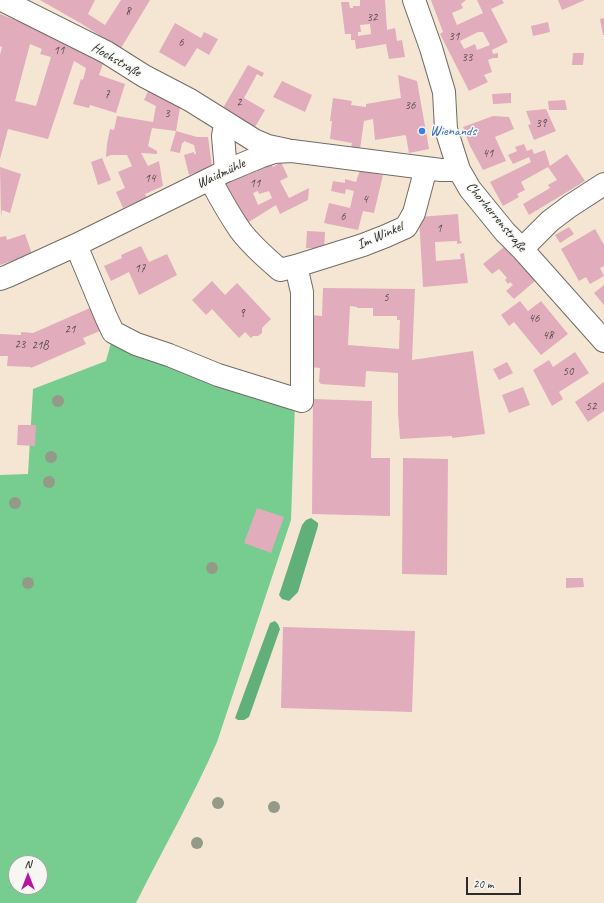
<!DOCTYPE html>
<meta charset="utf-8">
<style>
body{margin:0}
#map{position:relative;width:604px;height:903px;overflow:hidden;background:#f5e6d4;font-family:Caveat,sans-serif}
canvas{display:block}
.north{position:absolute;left:8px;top:855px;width:40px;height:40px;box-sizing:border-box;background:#f6f6f2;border:1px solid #a5a5a2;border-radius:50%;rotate:0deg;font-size:11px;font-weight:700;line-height:16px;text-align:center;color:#2b2b2b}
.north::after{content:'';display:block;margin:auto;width:14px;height:18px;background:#b5179e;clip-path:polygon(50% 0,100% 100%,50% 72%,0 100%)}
.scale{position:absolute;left:466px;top:877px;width:55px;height:18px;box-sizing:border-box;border:2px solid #2b2b2b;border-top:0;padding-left:5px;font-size:12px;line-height:14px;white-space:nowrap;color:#2b2b2b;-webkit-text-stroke:3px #f6f6f2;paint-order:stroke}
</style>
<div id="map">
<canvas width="604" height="903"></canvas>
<div class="north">N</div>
<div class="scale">20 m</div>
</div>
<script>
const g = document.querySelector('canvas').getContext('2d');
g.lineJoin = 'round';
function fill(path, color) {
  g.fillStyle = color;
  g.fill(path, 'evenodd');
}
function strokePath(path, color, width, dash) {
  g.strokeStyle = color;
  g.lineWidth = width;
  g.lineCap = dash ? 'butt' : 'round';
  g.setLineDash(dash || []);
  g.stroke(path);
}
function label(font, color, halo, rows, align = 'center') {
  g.font = font + ' Caveat,sans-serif';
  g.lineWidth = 3;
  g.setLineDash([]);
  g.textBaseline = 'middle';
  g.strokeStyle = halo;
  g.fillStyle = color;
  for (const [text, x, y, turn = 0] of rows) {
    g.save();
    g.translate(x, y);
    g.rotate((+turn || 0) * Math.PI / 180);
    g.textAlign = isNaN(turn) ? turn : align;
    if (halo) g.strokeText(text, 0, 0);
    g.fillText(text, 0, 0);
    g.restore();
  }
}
const green = new Path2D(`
 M112,339L295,403L291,520L217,742C193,797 163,849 136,903H0V475L28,474L33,389L106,361ZM16,863H40V887H16Z`);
const forest = new Path2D(`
 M311,518L318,523V526L298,592L289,601L282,599L279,595L302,525L306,520Z
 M275,621L278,624L280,629L249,717L244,720H238L235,718L270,623Z`);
const building = new Path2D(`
 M40,0H95L88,14L105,25L121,0H150L121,48L99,35L82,24Z
 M360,0H385L387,30L395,28L397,41L402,40L405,57L389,59L386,44L356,49L355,40H351V34H345L341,2H349L350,8H353V6H360ZM370,24L371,34L358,36V32H361L360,25Z
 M431,0H466L461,4L463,8L452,13L457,25L483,13L477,0H502L504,3L491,9L508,42L492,50L493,54L498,53V58H493L488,60L492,72L484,75L488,82L469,91L440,34L443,32ZM478,32H483L490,45L477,50L475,44L464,49L460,41Z
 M558,0H585L562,10Z
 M0,14L79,46L104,61L99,75L125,84L116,113L90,105L89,108L73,104L81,79L83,80L86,68L74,61L48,139L8,129L0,159V55L2,47L0,46ZM30,44L42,49L40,54L51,57L36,106L15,101Z
 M604,18V35H603L600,19Z
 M548,22L550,32L533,36L531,26Z
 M175,23L201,38L204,32L218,39L209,55L197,48L185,67L159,52Z
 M573,53H584L583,65H572Z
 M248,65L264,73L262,77L257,74L244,98L265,110L255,127L223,108Z
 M398,75L417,81L429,149L409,153L406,136L405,135L375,140L373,119L364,121L360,149L351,148L352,143L330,139L332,121H330L333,98L352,101L351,105L366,107V104L401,98Z
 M282,81L312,95L305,112L273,97Z
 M150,87L181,102L176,131L197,137H208L212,167L189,175L184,155L194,152V154H196L194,145L184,141L183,143H182L180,153L170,151L176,131L152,128L148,146L157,151V154L141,153L148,166L159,161L163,186L145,194L147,198L123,208L116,192L125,188L118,172L132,166L127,155H111L106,157L107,144L110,129L114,130L117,116L153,122L156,106L144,100Z
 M511,93V103L493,104L492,94Z
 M565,100L567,110H549L548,101Z
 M546,109L556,131L534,140L528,125L531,124L526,111Z
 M493,116L509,117L514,129L495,137L506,161L483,170L470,146L463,127Z
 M524,144L527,151L532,149L534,154L545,150L550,166L567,154L585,181L529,215L523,204L550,188L548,185L557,180L548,167L521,182L525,190L517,194L519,197L503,206L490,182L531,162L529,157L513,164L508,155L517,151L515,147Z
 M102,158L111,180L98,185L91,162Z
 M281,162L288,177L280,181L289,198L309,188L308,200L280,214L276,205L244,225L222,184L258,171L257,169L271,164L273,167ZM258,191L259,194L269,191L272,198L258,205L253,193Z
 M0,167L21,174L10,213L2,210L1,216Z
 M360,170L383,175L374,213L363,211L358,230L324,223L329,203L350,208L354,191L346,189L345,194L331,191L333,181L345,183V179L356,182Z
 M458,214L460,241H461L462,243L457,244V241L435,242L436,261L461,259L460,254L464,253L468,283L423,287L419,217Z
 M569,227L574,234L560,243L555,235Z
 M595,229L604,245V266L600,268L604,276L590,284L586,277L579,281L561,249Z
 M307,231L325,232L324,249L306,248Z
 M25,234L32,254L0,265V237L6,236L7,240Z
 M141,246L149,262L167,254L177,275L139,295L129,272L111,281L104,266L122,258L121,255Z
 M504,247L535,281L514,299L506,291L513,285L510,282L508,284L505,280L507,278L499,269L492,274L483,264Z
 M212,281L225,295L237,283L271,319L262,328V333L258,336H253L251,338L245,332L239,338L212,309L206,315L192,300Z
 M604,285V305L594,293Z
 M323,288L415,289L412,360L473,351L485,434L452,438V436L400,439L398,413V373L366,371L365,387L321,384L319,382L320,368L309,367L311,315L322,316ZM350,306L357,307V308H373V316H397V320H400L399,349L348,345Z
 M520,301L528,311L541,301L568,334L541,355L514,322L509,326L501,315Z
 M90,308L100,331L83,338L86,344L31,368V367L7,366L8,356H0V334L21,335V332L33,333Z
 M575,352L589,373L559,392L563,399L552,406L533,370L549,360L553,367Z
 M507,362L513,373L499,380L493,369Z
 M604,382V411L588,422L575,402Z
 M523,387L530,405L509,413L502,395Z
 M313,399L372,401L371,458H390V516L312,514Z
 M18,425H36L35,446L17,445Z
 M403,458L448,459L447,575L402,574Z
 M257,508L284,517L271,553L244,543Z
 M566,578H583L584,587L566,588Z
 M283,627L415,631L412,712L281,708Z`);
const minor = new Path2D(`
 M2,0L106,52L144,76L190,100L254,140L268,146L287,150
 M414,0L431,48L444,92L446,129L459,170L470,189L505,232L522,249L604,341
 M226,171L223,136L224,130L228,124
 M210,179C219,196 229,214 240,230C251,245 266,258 280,270L296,266L363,245L386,236L406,227L414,213L426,168
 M76,245L106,317L113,332L136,344L169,355L218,375L302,401V292L296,266
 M522,249L550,221L570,206L604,184
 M0,279L8,276L76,245L226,171L262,156L274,152L292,151L441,170H459`);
const trees = [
 [58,401],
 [51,457],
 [49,482],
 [15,503],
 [212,568],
 [28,583],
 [218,803],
 [274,807],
 [197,843]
];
const markers = [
 [422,131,4,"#3f7fe0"]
];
const numberNames = [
 ["8",128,12],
 ["32",372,18],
 ["31",454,37],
 ["6",181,43],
 ["11",59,51],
 ["33",467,58],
 ["7",107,95],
 ["2",239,103],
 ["36",410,106],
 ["3",167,114],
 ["39",541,124],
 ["41",488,154],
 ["14",150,179],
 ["11",255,184],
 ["4",365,200],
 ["6",343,217],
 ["1",439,229],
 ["17",140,269],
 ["5",386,298],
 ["9",242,314],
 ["46",534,319],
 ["21",70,330],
 ["48",548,336],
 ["23",20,345],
 ["21B",40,346],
 ["50",568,372],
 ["52",591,407]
];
const streetNames = [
 ["Hochstraße",116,60,30],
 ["Waidmühle",221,174,-25],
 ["Chorherrenstraße",496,217,50],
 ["Im Winkel",380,236,-24]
];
const shopNames = [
 ["Wienands",430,131]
];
fill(green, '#77cc8f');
fill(forest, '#61b07a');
fill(building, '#e1acbb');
strokePath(minor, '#726c66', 24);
strokePath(minor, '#fff', 22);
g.fillStyle = '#939a88';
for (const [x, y] of trees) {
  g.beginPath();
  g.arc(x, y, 6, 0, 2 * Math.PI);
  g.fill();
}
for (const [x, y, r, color] of markers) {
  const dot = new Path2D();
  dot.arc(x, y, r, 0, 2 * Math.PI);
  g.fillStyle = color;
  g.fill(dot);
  strokePath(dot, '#f6f6f2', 1.5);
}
label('12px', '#584b4f', null, numberNames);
label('14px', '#2b2b2b', '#f6f6f2', streetNames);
label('14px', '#366cbe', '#f6f6f2', shopNames, 'left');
</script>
